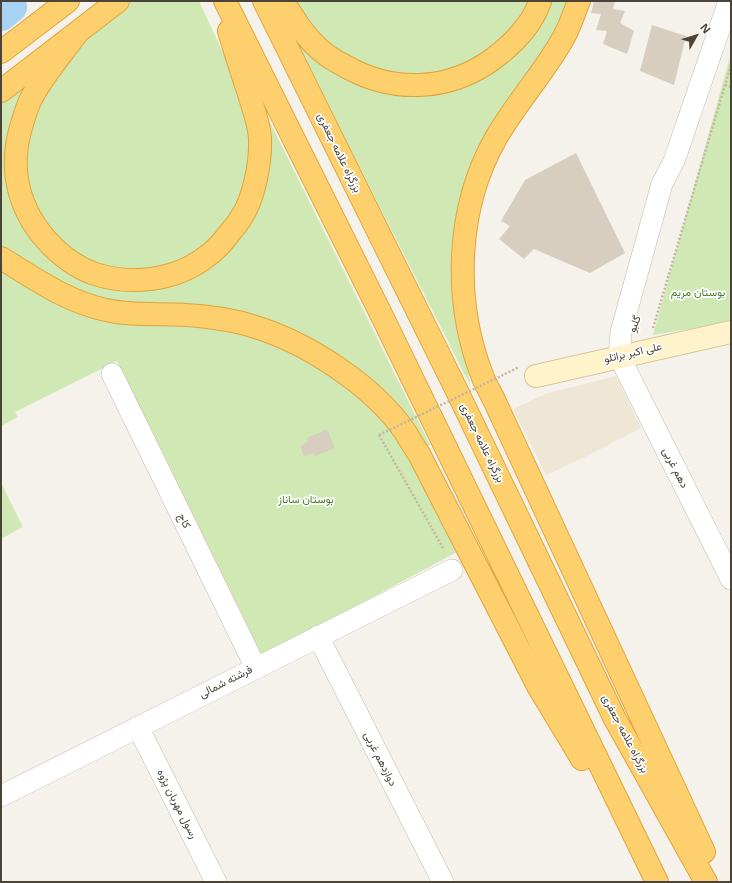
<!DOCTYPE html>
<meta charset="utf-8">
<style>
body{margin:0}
#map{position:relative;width:732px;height:883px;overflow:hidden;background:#f5f2eb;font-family:"Open Sans",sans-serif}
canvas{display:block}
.frame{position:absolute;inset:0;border:2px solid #4a4338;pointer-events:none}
.north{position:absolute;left:676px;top:16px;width:40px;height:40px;-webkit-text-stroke:3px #fff;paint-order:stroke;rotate:51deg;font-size:11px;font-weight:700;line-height:16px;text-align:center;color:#4a4338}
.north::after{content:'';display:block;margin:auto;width:14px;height:18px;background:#4a4338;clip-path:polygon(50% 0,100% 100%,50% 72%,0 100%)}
</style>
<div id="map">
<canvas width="732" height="883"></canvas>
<div class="frame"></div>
<div class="north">N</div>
</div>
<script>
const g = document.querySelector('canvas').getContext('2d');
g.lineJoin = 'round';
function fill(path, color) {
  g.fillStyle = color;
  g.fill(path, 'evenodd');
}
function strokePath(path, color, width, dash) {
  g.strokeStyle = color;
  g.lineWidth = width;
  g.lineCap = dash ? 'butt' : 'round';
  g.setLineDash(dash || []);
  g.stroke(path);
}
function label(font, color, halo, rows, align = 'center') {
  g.font = font + ' "Open Sans",Vazirmatn,sans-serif';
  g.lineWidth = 3.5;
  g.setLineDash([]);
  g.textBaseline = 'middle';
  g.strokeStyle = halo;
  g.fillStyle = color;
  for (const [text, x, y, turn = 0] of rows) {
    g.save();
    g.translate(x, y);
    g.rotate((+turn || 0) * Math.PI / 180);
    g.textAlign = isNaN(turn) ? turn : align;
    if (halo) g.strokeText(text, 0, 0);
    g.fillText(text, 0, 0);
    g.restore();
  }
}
const education = new Path2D(`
 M616,376L641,428L585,457L546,475L513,409L545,394Z`);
const green = new Path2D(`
 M131,1H199L238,85L252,124L248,184L220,237L185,262L144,272L102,267L71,252L44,225L25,187L22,142L50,78L97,28Z
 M290,1H533L509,36L463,69L397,78L326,47Z
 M547,1H570L561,27L484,143L461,324L470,385L347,142L279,4L312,52L443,89Z
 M731,53V322L653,335Z
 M47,64L27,90L21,219L124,287L238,237L263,108L430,445L422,448L317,347L95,302L1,250V100Z
 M1,266L55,299L200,323L292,348L376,408L421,475L457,552L257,659L196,534L117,361L15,412L18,417L1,426Z
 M1,483L23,527L1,539Z`);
const river = new Path2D(`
 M1,15L11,7`);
const building = new Path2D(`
 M594,1H615L613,9L625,11L620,23L634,31L627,54L603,44L607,31L596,30L601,14L591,13Z
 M652,25L686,36L674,85L640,71Z
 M576,153L625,253L590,273L534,249L524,259L499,239L510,226L501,221L525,180Z
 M327,429L335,448L315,456L313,453L304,456L300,446L308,442L307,438Z`);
const path = new Path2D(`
 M725,85L731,87
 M653,328L731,65
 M505,374L519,367
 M379,435L443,548`);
const street = new Path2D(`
 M619,356L621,332L662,184L674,161L729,1
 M619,356L731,579
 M112,374L256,668
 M318,636L443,882
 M138,727L216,882
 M1,796L452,570`);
const secondary = new Path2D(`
 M536,376L731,332`);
const highway = new Path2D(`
 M225,1L381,314L657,882
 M264,1L457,391L615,719L706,882
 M283,1C293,17 303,34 317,47C325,55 335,61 345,66C392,93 448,92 493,59C512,45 533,24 540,1
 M579,1C574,13 570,26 564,37C544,73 516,103 496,138C456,208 453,300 482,375C485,384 491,393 495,402L704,852
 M78,32C62,54 43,75 31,99C26,109 23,120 20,131C8,176 22,218 56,250C67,260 79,268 92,273C129,286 175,281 206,257C216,250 224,241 231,231C235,227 238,223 241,218C254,199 261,162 260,138C259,123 253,108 249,94C242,73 235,52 229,31
 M1,52L68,1
 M1,91L118,1
 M1,258C34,278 67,302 106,310C136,317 168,312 199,316C217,318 235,320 252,326C307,342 374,386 406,433C410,440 414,447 419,454L538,686L582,759`);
const pathBridge = new Path2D(`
 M379,435L505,374`);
const streetNames = [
 ["بزرگراه علامه جعفری",339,153,64],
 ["گلبو",635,324,-69],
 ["علی اکبر براتلو",633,353,-13],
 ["بزرگراه علامه جعفری",482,443,64],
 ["دهم غربی",675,468,63],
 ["کاج",184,521,64],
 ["فرشته شمالی",226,682,-27],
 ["بزرگراه علامه جعفری",625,734,62],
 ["دوازدهم غربی",380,759,63],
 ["رسول مهربان پژوه",177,804,63]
];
const parkNames = [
 ["بوستان مریم",698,293],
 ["بوستان ساناز",306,500]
];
fill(education, '#eee7d5');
fill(green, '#d0e9b4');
strokePath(river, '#a8d2f1', 32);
fill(building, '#d7cec0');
strokePath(street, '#c1baad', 22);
strokePath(secondary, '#d5c69a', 24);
strokePath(highway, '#dea43c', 24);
strokePath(path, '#c3b69e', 2.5, [2, 2]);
strokePath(street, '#fff', 21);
strokePath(secondary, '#fef3cb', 22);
strokePath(highway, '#fdcf6d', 22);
strokePath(pathBridge, '#c3b69e', 2.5, [2, 2]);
label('11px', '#4a4338', '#fff', streetNames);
label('11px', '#497c2a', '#fff', parkNames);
</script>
